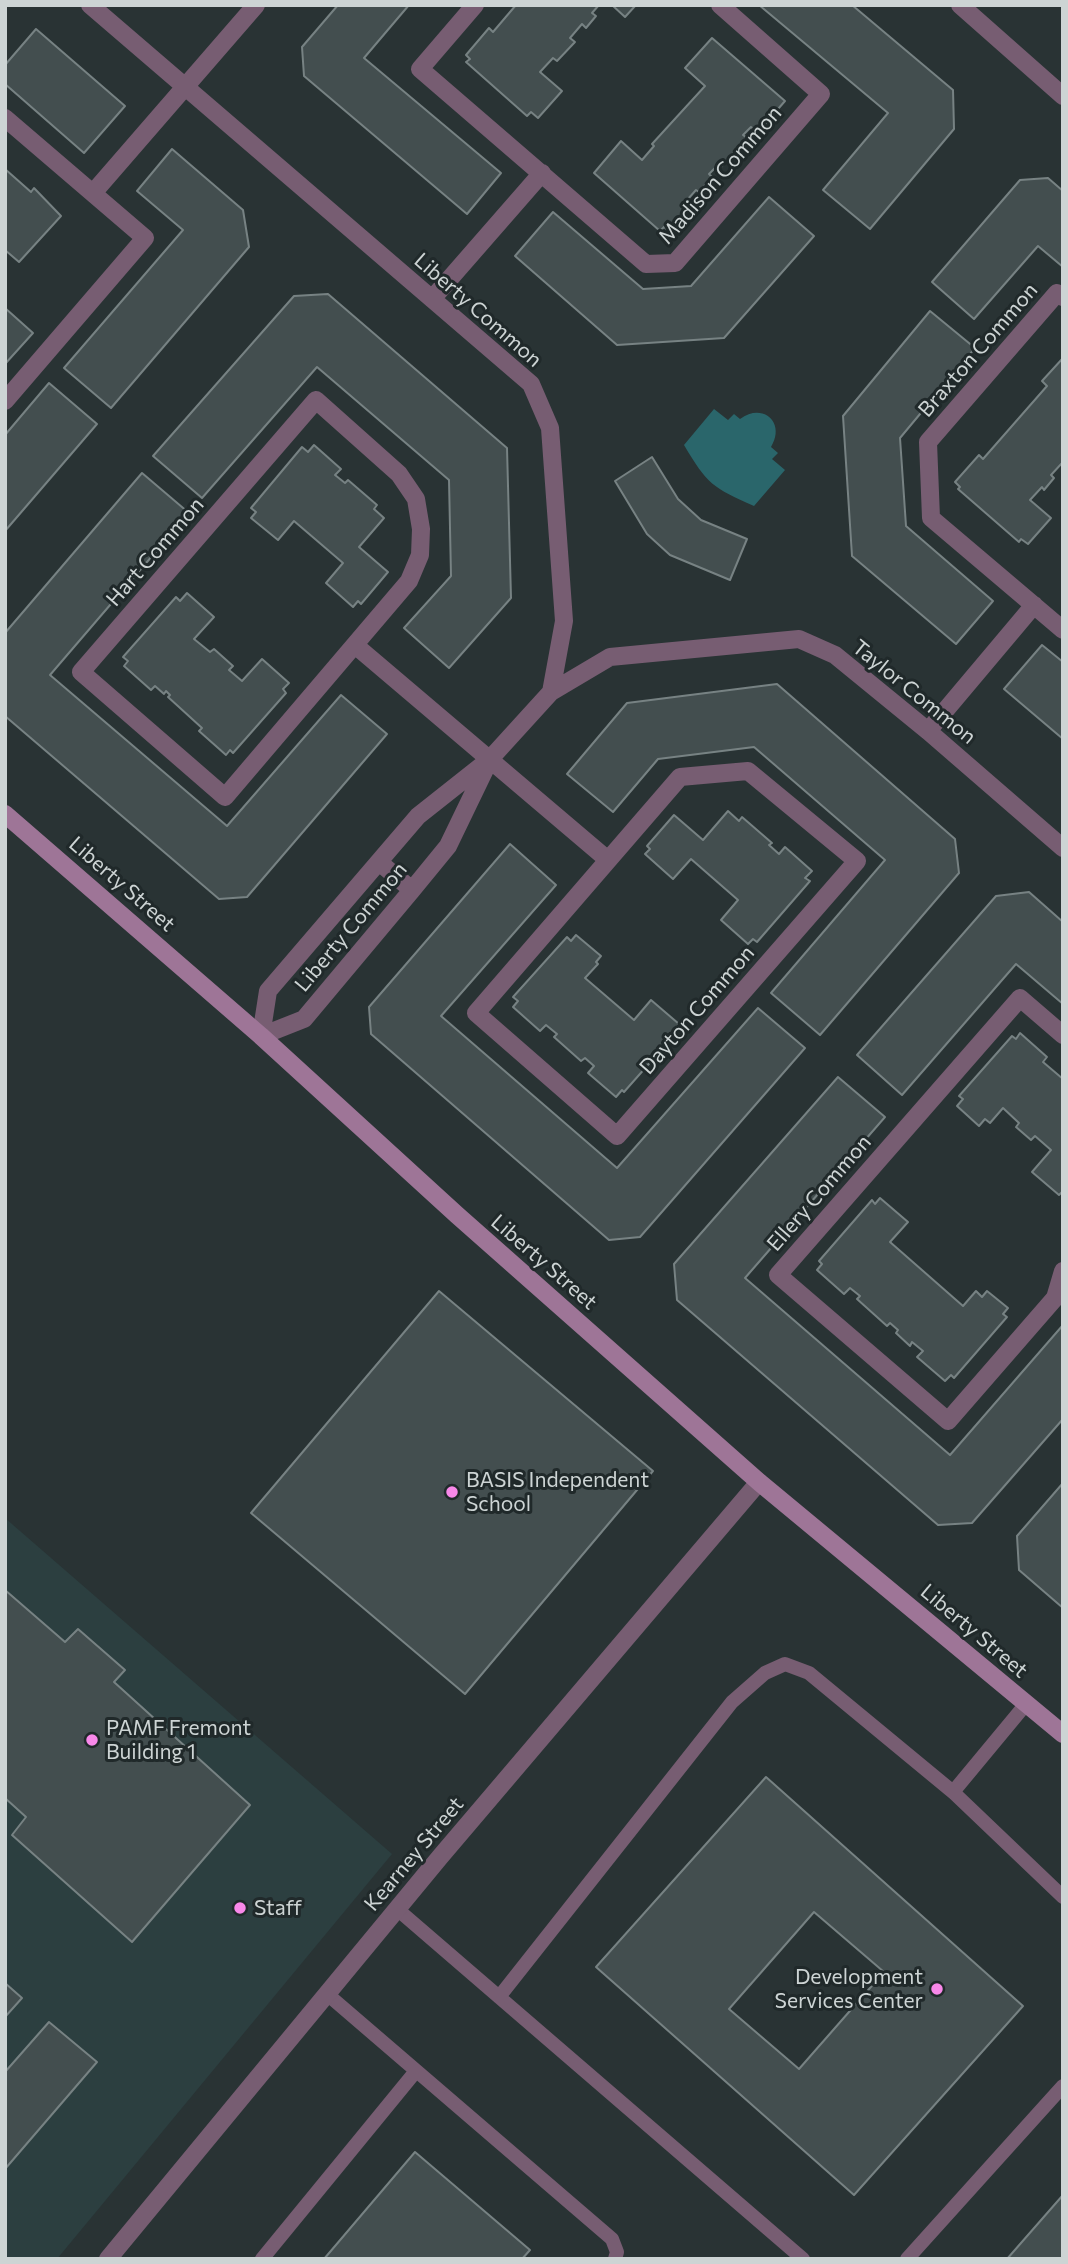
<!DOCTYPE html>
<style>
body{margin:0}
#map{position:relative;width:1068px;height:2264px;overflow:hidden;background:#293334;font-family:Commissioner,sans-serif}
canvas{display:block}
.frame{position:absolute;inset:0;border:7px solid #cdd4d4;pointer-events:none}
</style>
<div id="map">
<canvas width="1068" height="2264"></canvas>
<div class="frame"></div>
</div>
<script>
const g = document.querySelector('canvas').getContext('2d');
g.lineJoin = 'round';
function fill(path, color) {
  g.fillStyle = color;
  g.fill(path, 'evenodd');
}
function strokePath(path, color, width, dash) {
  g.strokeStyle = color;
  g.lineWidth = width;
  g.lineCap = dash ? 'butt' : 'round';
  g.setLineDash(dash || []);
  g.stroke(path);
}
function label(font, color, halo, rows, align = 'center') {
  g.font = font + ' Commissioner,sans-serif';
  g.lineWidth = 6;
  g.setLineDash([]);
  g.textBaseline = 'middle';
  g.strokeStyle = halo;
  g.fillStyle = color;
  for (const [text, x, y, turn = 0] of rows) {
    g.save();
    g.translate(x, y);
    g.rotate((+turn || 0) * Math.PI / 180);
    g.textAlign = isNaN(turn) ? turn : align;
    if (halo) g.strokeText(text, 0, 0);
    g.fillText(text, 0, 0);
    g.restore();
  }
}
const built = new Path2D(`
 M5,1518L392,1854L57,2259H5Z`);
const water = new Path2D(`
 M714,409L728,420L734,414L740,419C763,402 786,423 771,447L778,453L772,459L785,470L754,506C713,488 707,484 684,445Z`);
const building = new Path2D(`
 M338,5H409L364,58L501,173L467,214L304,76L302,47Z
 M516,5H599L592,13L596,16L586,28L582,24L570,38L575,42L557,61L553,58L540,72L562,91L538,118L531,112L527,116L466,62L470,59L466,55L489,28L493,32Z
 M612,5H636L625,17Z
 M759,5H852L953,90L954,129L870,229L823,190L888,113Z
 M36,29L125,106L84,153L5,84V65Z
 M712,38L785,101L758,132L751,127L743,135L747,138L721,167L718,165L709,174L712,177L699,192L696,190L688,199L694,205L670,232L664,227L660,231L594,173L621,141L642,160L654,146L652,144L705,86L685,68Z
 M172,149L243,210L249,247L111,408L64,368L183,230L137,191Z
 M5,169L31,192L34,188L61,216L19,262L5,250Z
 M1048,178L1063,191V267L1038,246L974,319L932,282L1020,180Z
 M769,197L814,236L724,338L617,345L515,256L553,212L643,289L691,286Z
 M328,294L507,448L511,598L449,668L404,628L451,576L449,480L317,367L202,498L153,456L294,296Z
 M5,308L33,333L5,364Z
 M930,311L975,348L900,438L906,526L993,601L956,644L852,556L843,416Z
 M1063,358V462L1051,475L1054,478L1044,490L1042,487L1030,500L1051,518L1028,544L1021,539L1019,542L958,489L960,487L955,482L979,455L983,459L1047,386L1042,381Z
 M49,383L97,424L5,531V435Z
 M314,445L341,469L335,475L345,483L348,480L377,505L374,509L384,518L359,547L388,572L361,604L358,601L353,607L326,583L343,563L294,521L278,540L251,518L256,512L251,508L302,447L308,452Z
 M652,457L678,499L701,520L747,539L730,580L670,555L647,534L615,481Z
 M142,473L189,513L50,675L227,826L341,695L387,734L247,897L219,899L5,716V633Z
 M187,593L214,617L194,639L210,652L214,649L233,666L229,670L242,681L262,659L289,683L283,689L286,693L233,753L230,750L226,755L199,731L202,728L168,697L170,695L166,691L164,694L155,686L151,690L124,666L128,661L123,657L176,597L180,601Z
 M1042,645L1063,662V739L1004,689Z
 M777,684L955,839L959,873L820,1035L771,993L885,860L754,747L658,759L613,812L567,774L627,703Z
 M728,811L739,821L742,817L772,843L769,845L779,854L785,847L812,871L805,878L810,881L757,942L753,939L748,944L721,920L738,900L691,859L673,879L645,854L650,849L647,846L674,815L703,840Z
 M510,844L556,885L441,1016L617,1168L758,1008L805,1048L640,1237L609,1240L371,1034L369,1007Z
 M1029,892L1063,922V1004L1016,964L902,1095L857,1055L996,896Z
 M576,935L601,956L596,962L598,964L585,978L634,1020L651,1000L679,1024L674,1030L677,1032L624,1092L622,1090L616,1097L588,1073L594,1066L585,1058L581,1061L554,1037L557,1034L546,1025L540,1031L513,1007L518,1001L513,997L567,937L571,941Z
 M1020,1033L1047,1057L1043,1062L1063,1079V1191L1059,1195L1032,1172L1051,1150L1035,1136L1031,1140L1016,1127L1019,1123L1003,1108L990,1123L985,1119L979,1126L957,1106L963,1099L959,1096L1012,1036L1016,1039Z
 M838,1077L885,1117L745,1278L950,1455L1063,1325V1419L972,1523L938,1525L677,1300L674,1264Z
 M880,1198L908,1222L890,1242L963,1306L976,1291L982,1297L987,1291L1008,1308L1003,1314L1007,1317L954,1378L951,1375L945,1381L917,1357L923,1351L912,1342L910,1346L896,1333L898,1330L890,1323L887,1326L857,1299L860,1296L850,1288L844,1294L817,1270L822,1264L819,1261L872,1200L875,1204Z
 M439,1291L653,1471L465,1694L251,1513Z
 M1063,1483V1608L1019,1570L1017,1536Z
 M5,1590L65,1642L78,1629L125,1670L114,1682L250,1805L132,1942L12,1835L26,1817L5,1798Z
 M766,1777L1023,2006L854,2195L596,1967ZM814,1912L884,1972L799,2069L729,2009Z
 M5,1983L22,1998L5,2017Z
 M49,2022L97,2062L5,2169V2072Z
 M415,2152L530,2250L522,2259H324Z
 M1063,2195V2259H1007Z`);
const lane = new Path2D(`
 M953,1792L1026,1704
 M397,1909L803,2259
 M327,1994L612,2239L617,2252L615,2259
 M499,1997L732,1702L765,1673L785,1664L809,1673L953,1792L1063,1897
 M262,2259L416,2071
 M907,2259L1063,2086`);
const street = new Path2D(`
 M90,5L531,384L550,428L564,621L551,692L490,759L418,816L268,991L261,1036L304,1019L412,890L448,846L490,759
 M475,5L420,69L646,264L675,263L821,94L720,5
 M960,5L1063,96
 M5,118L145,238L5,401
 M93,193L256,5
 M1063,297L1057,293L928,442L931,518L1063,630
 M432,299L542,173
 M316,400L399,474L416,499L421,529L420,555L409,581L225,797L81,672Z
 M356,646L608,860
 M551,692L610,657L799,639L835,655L928,731L1063,848
 M928,731L1034,605
 M748,771L857,861L617,1136L476,1013L680,777Z
 M379,862L412,890
 M1063,1035L1020,998L778,1275L948,1421L1055,1298L1063,1271
 M108,2259L440,1857L759,1482`);
const secondary = new Path2D(`
 M5,814L261,1036L457,1215L759,1482L1063,1734`);
const markers = [
 [452,1492,7,"#f888e9"],
 [92,1740,7,"#f888e9"],
 [240,1908,7,"#f888e9"],
 [937,1989,7,"#f888e9"]
];
const streetNames = [
 ["Madison Common",720,175,-49],
 ["Liberty Common",478,310,41],
 ["Braxton Common",978,350,-49],
 ["Hart Common",155,552,-49],
 ["Taylor Common",914,692,39],
 ["Liberty Street",122,884,41],
 ["Liberty Common",351,927,-50],
 ["Dayton Common",697,1010,-49],
 ["Ellery Common",819,1193,-49],
 ["Liberty Street",544,1262,41],
 ["Liberty Street",974,1631,40],
 ["Kearney Street",414,1854,-50]
];
const poiNames = [
 ["BASIS Independent",466,1480],
 ["School",466,1504],
 ["PAMF Fremont",106,1728],
 ["Building 1",106,1752],
 ["Staff",254,1908],
 ["Development",923,1977,"right"],
 ["Services Center",923,2001,"right"]
];
fill(built, '#2c3f40');
fill(water, '#2a666b');
fill(building, '#434e4f');
strokePath(building, '#778283', 2);
strokePath(lane, '#775d72', 14);
strokePath(street, '#775d72', 18);
strokePath(secondary, '#9e7597', 18);
for (const [x, y, r, color] of markers) {
  const dot = new Path2D();
  dot.arc(x, y, r, 0, 2 * Math.PI);
  g.fillStyle = color;
  g.fill(dot);
  strokePath(dot, '#20292a', 2.5);
}
label('21px', '#cdd4d4', '#20292a', streetNames);
label('21px', '#cdd4d4', '#20292a', poiNames, 'left');
</script>
